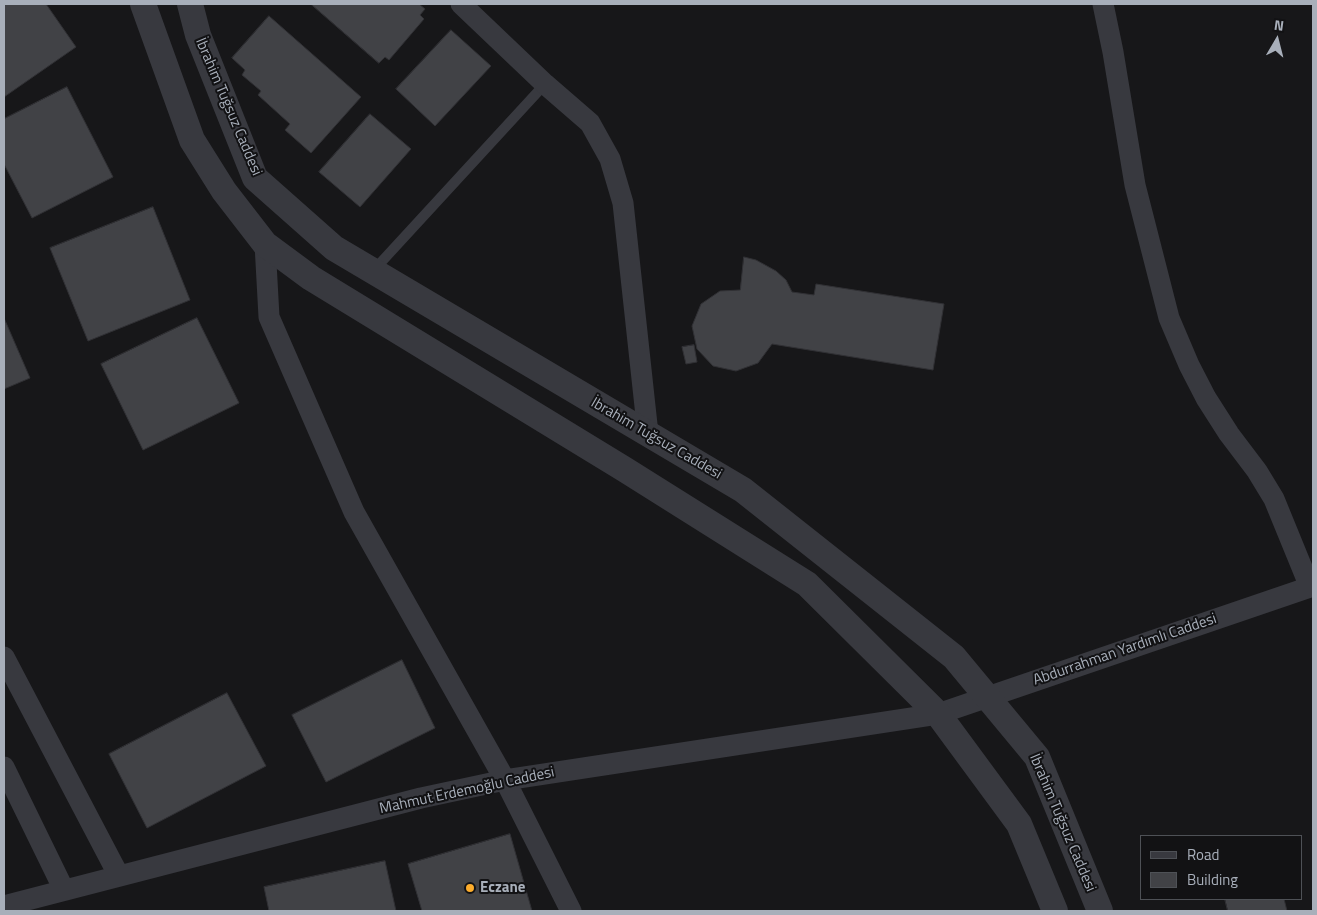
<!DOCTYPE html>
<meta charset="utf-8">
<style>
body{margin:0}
#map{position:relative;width:1317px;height:915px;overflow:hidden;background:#171719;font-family:"Titillium Web",sans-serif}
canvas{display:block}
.frame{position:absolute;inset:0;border:5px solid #a8afba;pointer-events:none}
.legend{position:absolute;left:1140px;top:835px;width:162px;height:65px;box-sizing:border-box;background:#121214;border:1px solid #4e5156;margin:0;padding:6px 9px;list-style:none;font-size:15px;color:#a8afba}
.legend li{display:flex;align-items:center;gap:10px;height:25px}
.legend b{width:25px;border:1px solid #4e5156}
.north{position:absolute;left:1252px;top:15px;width:50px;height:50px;-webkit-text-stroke:4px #121214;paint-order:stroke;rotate:8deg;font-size:14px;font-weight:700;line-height:20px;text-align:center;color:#a8afba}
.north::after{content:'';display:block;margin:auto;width:18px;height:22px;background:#a8afba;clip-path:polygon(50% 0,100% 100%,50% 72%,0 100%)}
</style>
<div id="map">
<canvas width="1317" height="915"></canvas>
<div class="frame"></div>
<ul class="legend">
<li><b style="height:6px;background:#38393f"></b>Road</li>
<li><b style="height:14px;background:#414246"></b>Building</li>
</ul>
<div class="north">N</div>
</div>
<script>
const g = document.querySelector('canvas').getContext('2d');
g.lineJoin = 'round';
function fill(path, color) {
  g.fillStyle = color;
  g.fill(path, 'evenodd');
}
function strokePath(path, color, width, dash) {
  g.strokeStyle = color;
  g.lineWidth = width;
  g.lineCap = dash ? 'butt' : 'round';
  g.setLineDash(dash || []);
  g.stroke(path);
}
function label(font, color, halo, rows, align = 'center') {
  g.font = font + ' "Titillium Web",sans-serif';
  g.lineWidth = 4;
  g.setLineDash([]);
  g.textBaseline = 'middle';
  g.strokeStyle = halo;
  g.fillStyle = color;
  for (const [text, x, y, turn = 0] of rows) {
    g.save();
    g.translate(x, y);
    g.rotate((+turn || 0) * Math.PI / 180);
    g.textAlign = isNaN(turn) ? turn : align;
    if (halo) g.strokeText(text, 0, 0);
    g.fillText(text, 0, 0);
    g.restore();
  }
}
const building = new Path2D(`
 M4,4H46L76,47L4,97Z
 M311,4H419L425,9L420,15L424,19L389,60L385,57L379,63Z
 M269,16L361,97L311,153L285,130L290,124L258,95L261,91L242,75L245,70L232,58Z
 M451,30L491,66L435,126L396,89Z
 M67,87L113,177L32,218L4,164V119Z
 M370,114L411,149L360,207L319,172Z
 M153,207L190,300L88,341L50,248Z
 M744,257L756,260L776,271L786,280L792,292L814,295L816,284L944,304L933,370L772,344L758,363L736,371L713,366L697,349L692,326L701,304L720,291L740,290Z
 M4,318L30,378L4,389Z
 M197,318L239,403L143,450L101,364Z
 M694,345L697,362L686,364L682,347Z
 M402,660L435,728L326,782L292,715Z
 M227,693L266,766L147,828L109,754Z
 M510,834L532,911H422L408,864Z
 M385,861L396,911H269L264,887Z
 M1225,899H1284L1287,911H1228Z`);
const service = new Path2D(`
 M373,271L545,84`);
const minor = new Path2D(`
 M461,4L545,84L590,123L610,159L623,203L648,434
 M1103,4L1113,52L1135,185L1169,318L1189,365L1206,398L1229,434L1257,471L1274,499L1310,587
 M265,244L269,317L354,512L505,780L571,911
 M4,657L119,876
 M4,767L64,890
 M4,906L421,798L505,780L938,714L1313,586`);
const tertiary = new Path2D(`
 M143,4L192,140L224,191L265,244L311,278L624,469L807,584L938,714L1019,824L1055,911
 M190,4L198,35L255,178L334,248L743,490L954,657L1037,757L1100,911`);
const markers = [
 [470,888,5,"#fcac2c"]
];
const streetNames = [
 ["İbrahim Tuğsuz Caddesi",228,107,67],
 ["İbrahim Tuğsuz Caddesi",656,439,30],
 ["Abdurrahman Yardımlı Caddesi",1125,650,-19],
 ["Mahmut Erdemoğlu Caddesi",467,791,-12],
 ["İbrahim Tuğsuz Caddesi",1062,823,67]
];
const poiNames = [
 ["Eczane",480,888]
];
fill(building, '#414246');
strokePath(building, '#313135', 1);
strokePath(service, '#38393f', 10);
strokePath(minor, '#38393f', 21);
strokePath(tertiary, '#38393f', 26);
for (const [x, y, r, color] of markers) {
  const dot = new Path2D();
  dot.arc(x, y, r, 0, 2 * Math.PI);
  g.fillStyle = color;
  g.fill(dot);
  strokePath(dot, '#121214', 2);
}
label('15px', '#a8afba', '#121214', streetNames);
label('bold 15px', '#a8afba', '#121214', poiNames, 'left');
</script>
